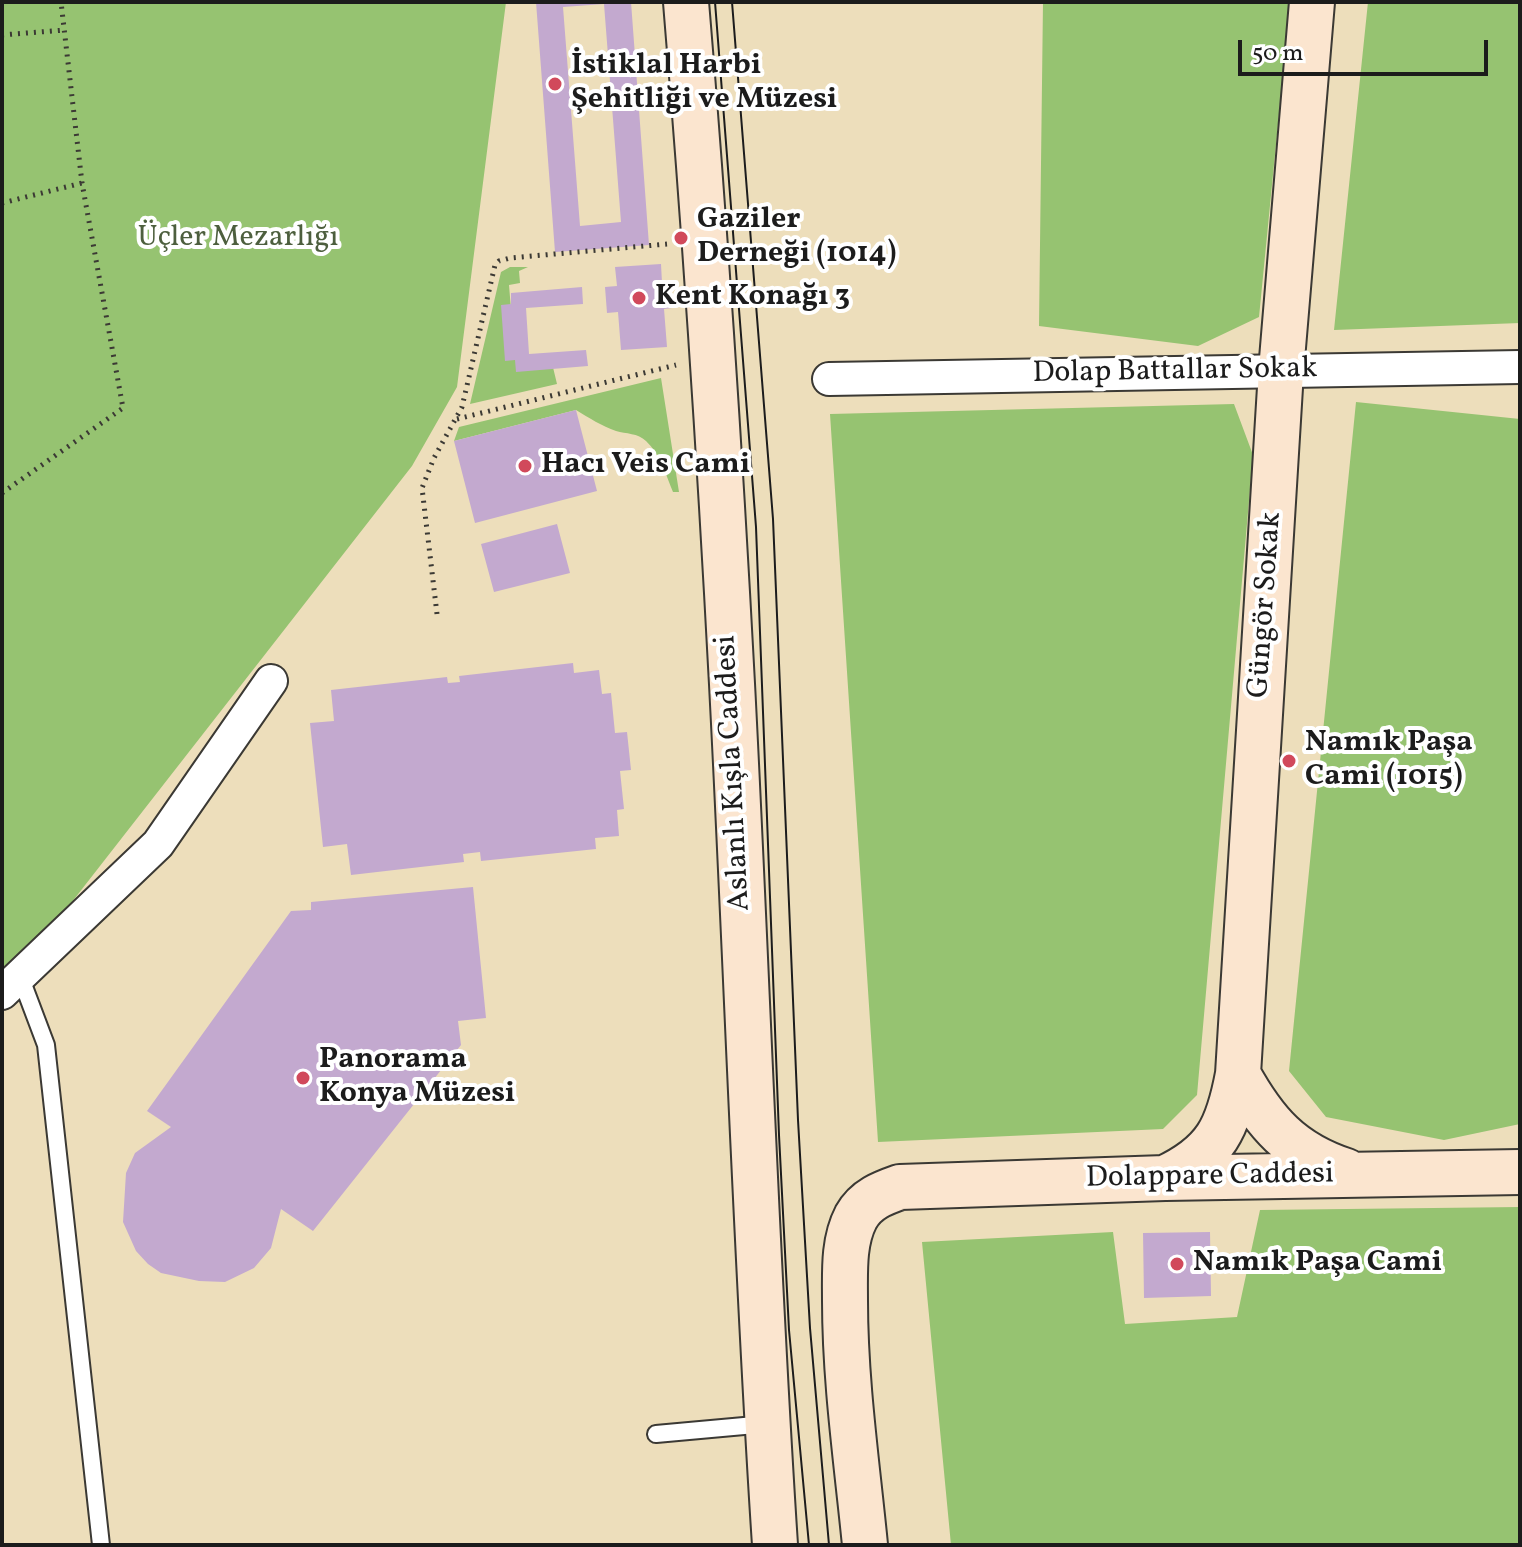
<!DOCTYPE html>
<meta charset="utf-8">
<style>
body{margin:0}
#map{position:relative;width:1522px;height:1547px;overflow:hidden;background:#eddebb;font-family:Vollkorn,serif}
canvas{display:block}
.frame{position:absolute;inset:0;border:4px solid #1c1c1c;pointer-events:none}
.scale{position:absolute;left:1238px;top:40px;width:250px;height:36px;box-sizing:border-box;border:4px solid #1c1c1c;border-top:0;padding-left:10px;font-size:24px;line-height:28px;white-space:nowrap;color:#1c1c1c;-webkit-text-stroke:6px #fff;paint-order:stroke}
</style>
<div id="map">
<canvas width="1522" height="1547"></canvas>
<div class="frame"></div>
<div class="scale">50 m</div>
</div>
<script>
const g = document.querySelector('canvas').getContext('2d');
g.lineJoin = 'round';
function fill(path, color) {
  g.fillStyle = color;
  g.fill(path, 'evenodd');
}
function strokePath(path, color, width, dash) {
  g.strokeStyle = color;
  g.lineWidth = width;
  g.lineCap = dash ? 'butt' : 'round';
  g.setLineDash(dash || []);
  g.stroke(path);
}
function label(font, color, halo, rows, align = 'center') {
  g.font = font + ' Vollkorn,serif';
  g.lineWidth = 8;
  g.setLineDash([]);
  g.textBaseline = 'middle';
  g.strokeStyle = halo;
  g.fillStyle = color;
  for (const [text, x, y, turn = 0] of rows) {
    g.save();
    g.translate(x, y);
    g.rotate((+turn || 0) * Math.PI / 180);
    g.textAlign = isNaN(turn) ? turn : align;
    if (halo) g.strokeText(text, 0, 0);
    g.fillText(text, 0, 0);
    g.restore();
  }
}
const green = new Path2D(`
 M2,2H506L457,387L412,466L36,948L2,976Z
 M1043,2H1290L1259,317L1198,346L1039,326Z
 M1368,2H1520V323L1334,330Z
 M510,267H528L519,271L520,283L509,285L514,346L526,362L551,359L557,384L470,404L501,272Z
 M661,378L679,492H673C666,475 660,454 646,441C638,433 626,434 616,431C602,426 589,418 576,410L454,441L459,427Z
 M1356,402L1520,419V1124L1444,1140L1326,1117L1289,1071Z
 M1234,404L1253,455L1197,1095L1163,1129L878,1142L830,414Z
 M1520,1207V1545H951L922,1242L1113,1232L1125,1324L1237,1317L1260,1210Z`);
const building = new Path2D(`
 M536,2H631L649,245L555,252ZM604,4L621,222L580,226L563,7Z
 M661,264L662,283L670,282L672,308L664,309L667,347L621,350L618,312L607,313L605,287L617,286L615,267Z
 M582,287L583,304L526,308L529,354L586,350L588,366L516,372L515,360L505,361L501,305L511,304V293Z
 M576,410L597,491L475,523L454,441Z
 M557,524L570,573L494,592L481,544Z
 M573,663L574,673L599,670L602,694L611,693L615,733L627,732L631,770L620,771L624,809L617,810L619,836L595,838L596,849L481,861L480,852L463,854L464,862L351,875L347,844L323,847L310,723L334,721L331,690L447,677L448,683L460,682L459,676Z
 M473,887L486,1018L458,1021L461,1045L313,1231L281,1209L271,1248L254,1268L225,1282L199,1281L161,1273L148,1264L136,1251L123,1222L126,1173L135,1153L171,1127L147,1111L291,911L311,910V902Z
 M1210,1232L1211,1296L1144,1298L1143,1233Z`);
const path = new Path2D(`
 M2,35L65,30
 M2,203L82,183
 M457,419L676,365
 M2,493L123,408L82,183L61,2
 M437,614L422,488L434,458L462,407L495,265L499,261L510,258L667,244`);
const lane = new Path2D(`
 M20,976L46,1045L101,1545
 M656,1434L766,1424`);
const street = new Path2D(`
 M829,379L1520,367
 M2,993L158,844L271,681`);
const secondary = new Path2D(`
 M686,2C705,229 720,457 732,684C747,971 756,1258 775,1545
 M1238,1074C1265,1123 1291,1153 1346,1171
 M1165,1178C1216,1154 1228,1128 1238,1074L1281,371L1312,2
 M865,1545C857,1464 845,1382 845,1301C845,1272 843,1242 856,1217C866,1199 883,1193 900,1187L1165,1178L1520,1172`);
const tram = new Path2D(`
 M715,2L756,527L779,1135L789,1330L809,1545
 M732,2L773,519L798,1120L810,1328L829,1545`);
const markers = [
 [555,84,8,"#d1495b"],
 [681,238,8,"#d1495b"],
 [639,298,8,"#d1495b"],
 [525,466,8,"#d1495b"],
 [1289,761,8,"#d1495b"],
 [303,1078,8,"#d1495b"],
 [1177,1264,8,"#d1495b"]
];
const poiNames = [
 ["İstiklal Harbi",571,67],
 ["Şehitliği ve Müzesi",571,101],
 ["Gaziler",697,221],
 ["Derneği (1014)",697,255],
 ["Kent Konağı 3",655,298],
 ["Hacı Veis Cami",541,466],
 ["Namık Paşa",1305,744],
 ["Cami (1015)",1305,778],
 ["Panorama",319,1061],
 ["Konya Müzesi",319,1095],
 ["Namık Paşa Cami",1193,1264]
];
const parkNames = [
 ["Üçler Mezarlığı",238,239]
];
const streetNames = [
 ["Dolap Battallar Sokak",1175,373,-1],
 ["Güngör Sokak",1267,605,-86],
 ["Aslanlı Kışla Caddesi",735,773,-93],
 ["Dolappare Caddesi",1210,1178,-1]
];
fill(green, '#96c371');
fill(building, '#c3a9cf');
strokePath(lane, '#3b3934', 20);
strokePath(street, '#3b3934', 36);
strokePath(secondary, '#3b3934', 48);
strokePath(path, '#3b3934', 5, [2, 6]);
strokePath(lane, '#fff', 16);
strokePath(street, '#fff', 32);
strokePath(secondary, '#fbe5cf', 44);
strokePath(tram, '#1c1c1c', 2);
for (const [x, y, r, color] of markers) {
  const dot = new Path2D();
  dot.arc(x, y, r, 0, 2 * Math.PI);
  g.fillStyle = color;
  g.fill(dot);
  strokePath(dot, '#fff', 3);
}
label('bold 30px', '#1c1c1c', '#fff', poiNames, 'left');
label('30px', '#4d5f3e', '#fff', parkNames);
label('30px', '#1c1c1c', '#fff', streetNames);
</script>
